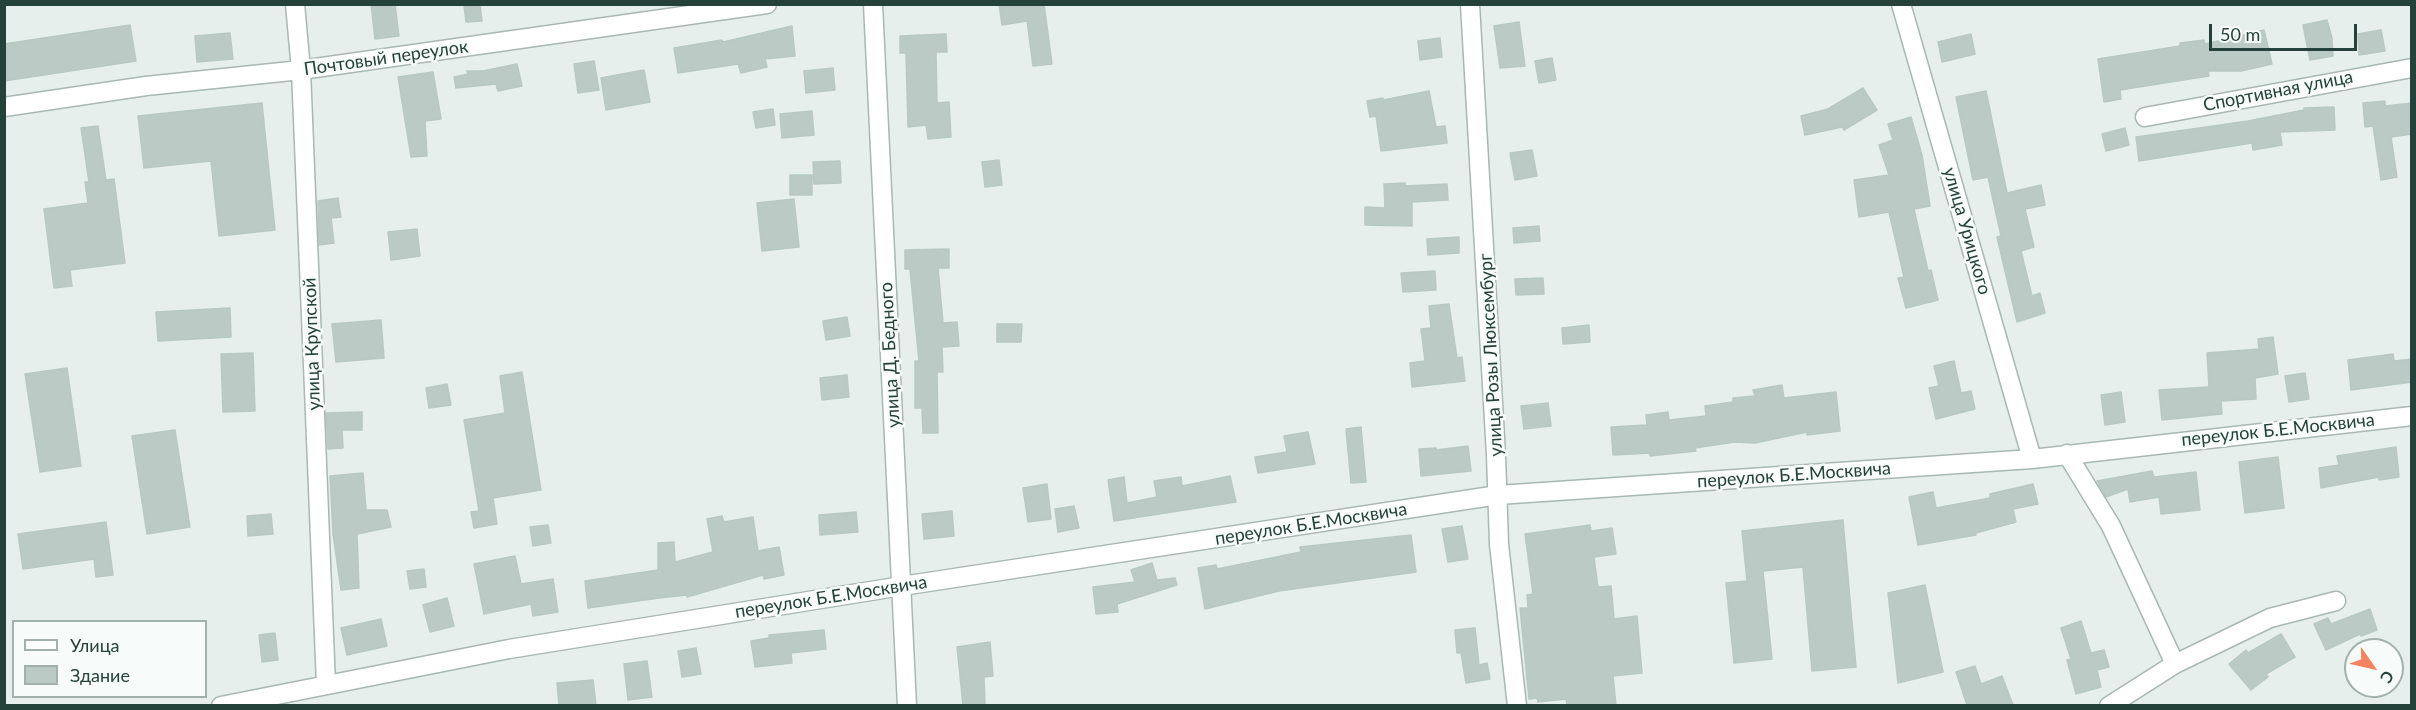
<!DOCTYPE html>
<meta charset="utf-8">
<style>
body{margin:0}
#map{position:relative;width:2416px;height:710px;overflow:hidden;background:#e6efeb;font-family:Lato,sans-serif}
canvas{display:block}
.frame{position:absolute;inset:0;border:6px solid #24423a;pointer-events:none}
.legend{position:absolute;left:12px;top:620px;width:195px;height:78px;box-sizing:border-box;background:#f7fbf9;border:2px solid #a3b1ad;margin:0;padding:8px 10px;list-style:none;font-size:18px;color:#24423a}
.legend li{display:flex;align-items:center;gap:12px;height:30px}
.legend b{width:30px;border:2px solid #a3b1ad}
.north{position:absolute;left:2344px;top:638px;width:60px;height:60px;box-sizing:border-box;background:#f7fbf9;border:2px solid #a3b1ad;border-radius:50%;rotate:124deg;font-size:16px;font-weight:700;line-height:24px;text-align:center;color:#24423a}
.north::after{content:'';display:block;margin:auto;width:21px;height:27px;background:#f4845f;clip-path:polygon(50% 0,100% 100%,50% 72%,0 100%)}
.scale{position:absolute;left:2209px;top:24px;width:148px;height:27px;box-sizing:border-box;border:3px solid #24423a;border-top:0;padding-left:8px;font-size:18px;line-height:21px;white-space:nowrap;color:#24423a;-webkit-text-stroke:4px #f7fbf9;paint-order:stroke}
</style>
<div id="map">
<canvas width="2416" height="710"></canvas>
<div class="frame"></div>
<ul class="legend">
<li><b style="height:8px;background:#fff"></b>Улица</li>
<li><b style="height:16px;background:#bbcac4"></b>Здание</li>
</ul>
<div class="north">С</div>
<div class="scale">50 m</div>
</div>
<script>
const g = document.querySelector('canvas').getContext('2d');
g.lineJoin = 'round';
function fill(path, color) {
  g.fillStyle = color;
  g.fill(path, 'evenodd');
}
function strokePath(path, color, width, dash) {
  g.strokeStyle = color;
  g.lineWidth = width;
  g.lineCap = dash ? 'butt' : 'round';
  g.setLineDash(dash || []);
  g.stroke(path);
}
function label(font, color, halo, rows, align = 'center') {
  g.font = font + ' Lato,sans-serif';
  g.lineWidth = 5;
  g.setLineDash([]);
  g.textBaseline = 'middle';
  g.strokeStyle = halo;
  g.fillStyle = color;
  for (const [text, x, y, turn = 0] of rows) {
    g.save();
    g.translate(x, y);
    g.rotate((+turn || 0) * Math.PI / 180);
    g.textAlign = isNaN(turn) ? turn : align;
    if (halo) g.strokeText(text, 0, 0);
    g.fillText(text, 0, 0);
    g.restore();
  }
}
const building = new Path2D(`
 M371,4H395L399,36L375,39Z
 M480,4L482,21L466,22L464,6Z
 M999,4H1044L1052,64L1033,66L1027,21L1002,25Z
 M2327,20L2332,38L2333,56L2310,60L2303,25Z
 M1519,22L1525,66L1500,68L1494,26Z
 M130,25L136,61L4,81V44Z
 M792,26L795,56L765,59L767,67L741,73L738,64L678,73L674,48L722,40L723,42Z
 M2264,30L2272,64L2241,71H2208L2209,76L2120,90L2121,99L2104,102L2098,59L2180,46V43L2204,40L2205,44Z
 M2381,30L2385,51L2359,55L2358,34Z
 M230,33L233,59L197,62L195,36Z
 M946,34L947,52H936L937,103L949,102L951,137L928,139L926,125L908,127L906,53H900V36Z
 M1971,34L1975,54L1942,62L1938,42Z
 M1440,38L1442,57L1420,60L1418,41Z
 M1552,58L1556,80L1539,83L1535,61Z
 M594,61L599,90L578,93L574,64Z
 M517,64L522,86L498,91L496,84L456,88L454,77L468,74L467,71H483Z
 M833,68L835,90L806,93L804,71Z
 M644,70L650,102L606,110L601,78Z
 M433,72L441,119L425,121L427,156L411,157L398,77Z
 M1863,88L1877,110L1844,130L1842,127L1805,135L1801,116L1828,109Z
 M1429,91L1436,127L1445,126L1447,143L1381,151L1376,116L1370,117L1367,101L1383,98V100Z
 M1986,91L2007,193L2041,185L2045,205L2025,209L2034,247L2021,251L2032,296L2040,293L2045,313L2017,322L1997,237L2001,236L1988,177L1973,180L1956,97Z
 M2385,101V106L2412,103V134L2391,137L2397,177L2381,180L2373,126L2365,127L2363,103Z
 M262,103L275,230L219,236L211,161L144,168L138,116Z
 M2334,107L2335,130L2280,132L2282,145L2253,150L2252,143L2139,161L2136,137L2248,121L2304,110V108Z
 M773,109L775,125L756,128L753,112Z
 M812,111L814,135L782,138L780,114Z
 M1911,117L1922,155L1930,206L1914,209L1928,271L1931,270L1938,300L1906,308L1898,278L1904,277L1889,212L1859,217L1854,180L1889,175L1879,145L1893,140L1888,124Z
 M98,126L106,180L114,179L125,263L70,270L72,286L54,288L44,209L88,203L85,182H89L81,128Z
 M2125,128L2129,145L2106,151L2102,134Z
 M1532,150L1537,176L1515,180L1510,153Z
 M999,160L1002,185L985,187L982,162Z
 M840,161L841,183L814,184L813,162Z
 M790,175H812V195H790Z
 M1405,183V186L1447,184L1448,200L1412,202V226L1365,225V207L1385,208L1384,184Z
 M338,198L341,217L331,218L334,243L319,245L318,201Z
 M794,199L799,247L762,251L757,203Z
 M1539,226L1540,241L1514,243L1513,228Z
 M417,229L420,256L391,260L388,232Z
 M1459,237V253L1428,255L1427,239Z
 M949,249V268H938L943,323L957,322L959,346L942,347L943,372H937L938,433H923L922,408H915V361H919L910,269H905V250Z
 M1435,271L1436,290L1403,292L1401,273Z
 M1543,278L1544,294L1516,295L1515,279Z
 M1449,304L1457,358L1462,357L1465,381L1412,387L1410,363L1425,361L1421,329L1431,328L1429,306Z
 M230,308L231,337L158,341L156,312Z
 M847,317L850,336L826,340L823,321Z
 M381,320L384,358L336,362L332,324Z
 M997,324H1022L1021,342H997Z
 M1589,325L1590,342L1563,344L1562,328Z
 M2273,337L2278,374L2255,378L2256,399L2221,401L2222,414L2162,420L2159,390L2209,387L2207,353L2259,349L2258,339Z
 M253,353L255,411L223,412L221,354Z
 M2393,354L2394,361L2412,359V382L2351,390L2348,360Z
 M1954,361L1961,393L1971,391L1975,409L1936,419L1929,388L1939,386L1934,366Z
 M67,368L81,466L40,472L25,374Z
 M522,372L541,490L493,498L497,524L474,528L471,512L479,511L464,420L505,413L500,376Z
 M2305,373L2309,399L2289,402L2285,376Z
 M847,375L849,397L822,400L820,378Z
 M447,384L451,405L429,408L426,388Z
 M1782,385L1784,398L1836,392L1840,431L1807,435V432L1755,443L1735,442L1695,448L1696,451L1650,456V453L1613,455L1611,427L1647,425L1646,415L1668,412L1669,420L1706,416L1705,406L1733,402V398L1755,396L1753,390Z
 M2121,392L2125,422L2105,425L2101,395Z
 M1548,403L1551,426L1524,429L1521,406Z
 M362,412V430H342L343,448L328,449L326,413Z
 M1361,427L1366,482L1351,483L1346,429Z
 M175,430L190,527L147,534L132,436Z
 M1308,432L1315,464L1258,473L1255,457L1287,452L1284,436Z
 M1468,446L1471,471L1421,476L1419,449L1436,448V450Z
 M2396,447L2399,477L2379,480V477L2321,488L2319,468L2339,465L2337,456Z
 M2278,457L2284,508L2245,513L2239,462Z
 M2152,471L2154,477L2196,472L2200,510L2161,514L2159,497L2130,502L2128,489L2106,497L2097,481Z
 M363,473L366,510H387L391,527L357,534L359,588L341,590L333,534L330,476Z
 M1230,476L1236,502L1114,521L1108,480L1124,477L1127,503L1157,497L1154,481L1181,477L1182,486Z
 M1047,484L1051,519L1028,522L1023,488Z
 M2033,484L2038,504L2013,509L2016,522L1976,533V535L1918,545L1909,497L1933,492L1936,508L1990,498V494Z
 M1074,506L1079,528L1058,532L1055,509Z
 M952,511L954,536L924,539L922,514Z
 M856,512L858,532L820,535L819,515Z
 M271,514L273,534L248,536L247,516Z
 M722,516L724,522L753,517L758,551L779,547L784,575L764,579L763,575L687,597V595L659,598L588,608L585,581L658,570V543L674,542L675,562L713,552L707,519Z
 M1843,520L1856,667L1812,671L1803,567L1763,571L1772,659L1734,663L1726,583L1747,581L1742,531Z
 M106,522L113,575L96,577L94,559L23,569L18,534Z
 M548,525L551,543L533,546L530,527Z
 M1590,525L1591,531L1612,528L1616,554L1594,557L1598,587L1611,586L1614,619L1637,616L1642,673L1613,676L1616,705H1567L1566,699L1538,702L1537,698L1529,699L1520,608H1528L1527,595L1533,594L1525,534Z
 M1462,526L1468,559L1448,562L1442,529Z
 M1411,535L1416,572L1279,591L1205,609L1198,568L1216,565L1217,569L1301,552L1300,547Z
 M515,556L521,584L553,579L558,612L533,616L531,604L484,614L474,564Z
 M1152,563L1157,580L1175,578L1177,585L1117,604L1118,612L1096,614L1093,587L1135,582L1131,570Z
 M424,569L426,587L410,589L407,571Z
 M1925,585L1943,672L1898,683L1888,593Z
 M447,598L454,626L430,632L423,605Z
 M2370,609L2377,630L2361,636L2360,634L2326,650L2314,624L2328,618L2331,624Z
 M381,619L387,646L347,655L341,628Z
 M2081,621L2091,653L2104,650L2109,667L2097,670L2101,687L2076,694L2067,660L2071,659L2061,628Z
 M1475,628L1479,665L1487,663L1490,679L1466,683L1461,653H1457L1455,630Z
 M824,630L826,649L791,653L792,663L755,667L751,641L769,638V635Z
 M275,633L278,660L262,662L259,635Z
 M2281,634L2295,657L2266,674L2268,677L2251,690L2229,664L2246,650L2248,653Z
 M990,642L993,676L984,677L985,705H963L957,647Z
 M696,648L701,674L682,677L678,651Z
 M647,661L652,697L628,700L624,664Z
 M1975,666L1981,684L2002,676L2013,705H1967L1956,672Z
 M593,680L596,705H559L557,683Z`);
const minor = new Path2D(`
 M295,4L301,70L326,685
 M873,4L907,706
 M1470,4L1496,455L1499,544L1517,706
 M1901,4L2032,459
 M4,107L146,86L301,70L767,4
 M2145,117L2412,68
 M2067,454L2111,526L2175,664
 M221,706L509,649L902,586L1498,495L2032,459L2412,416
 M2109,706L2175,664L2270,618L2336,601`);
const streetNames = [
 ["Почтовый переулок",386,58,-8],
 ["Спортивная улица",2278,91,-11],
 ["улица Урицкого",1967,231,74],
 ["улица Крупской",312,344,-92],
 ["улица Д. Бедного",890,355,-93],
 ["улица Розы Люксембург",1491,355,-93],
 ["переулок Б.Е.Москвича",2278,430,-6],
 ["переулок Б.Е.Москвича",1794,475,-4],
 ["переулок Б.Е.Москвича",1311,524,-9],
 ["переулок Б.Е.Москвича",831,597,-9]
];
fill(building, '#bbcac4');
strokePath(building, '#b8c9c2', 1.5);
strokePath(minor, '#a8b8b2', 21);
strokePath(minor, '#fff', 18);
label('18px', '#24423a', '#f7fbf9', streetNames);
</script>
